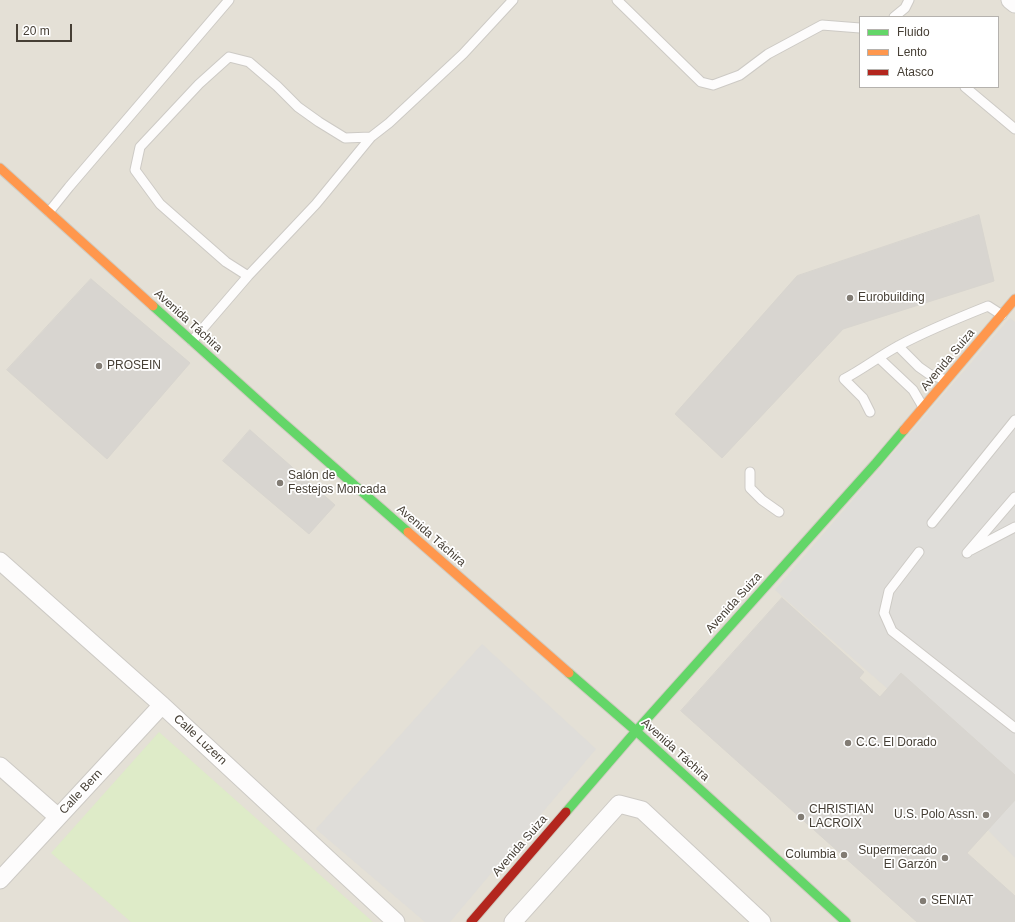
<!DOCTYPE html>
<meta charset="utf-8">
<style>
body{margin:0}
#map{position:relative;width:1015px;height:922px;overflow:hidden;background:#f0eee9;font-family:Arial,sans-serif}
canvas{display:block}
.legend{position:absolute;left:859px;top:16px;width:140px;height:72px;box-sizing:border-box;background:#fff;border:1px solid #b5b2ae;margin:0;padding:5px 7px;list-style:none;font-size:12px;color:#463f35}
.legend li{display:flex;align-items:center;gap:8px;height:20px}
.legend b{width:20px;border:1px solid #b5b2ae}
.scale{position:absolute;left:16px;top:24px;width:56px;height:18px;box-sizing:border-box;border:2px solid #463f35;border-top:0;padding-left:5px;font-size:12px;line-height:14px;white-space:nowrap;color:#463f35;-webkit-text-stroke:3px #fff;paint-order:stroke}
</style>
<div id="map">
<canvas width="1015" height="922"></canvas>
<ul class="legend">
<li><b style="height:5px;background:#63d668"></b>Fluido</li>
<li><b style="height:5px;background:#ff974d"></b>Lento</li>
<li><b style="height:5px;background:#b3261e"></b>Atasco</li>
</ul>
<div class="scale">20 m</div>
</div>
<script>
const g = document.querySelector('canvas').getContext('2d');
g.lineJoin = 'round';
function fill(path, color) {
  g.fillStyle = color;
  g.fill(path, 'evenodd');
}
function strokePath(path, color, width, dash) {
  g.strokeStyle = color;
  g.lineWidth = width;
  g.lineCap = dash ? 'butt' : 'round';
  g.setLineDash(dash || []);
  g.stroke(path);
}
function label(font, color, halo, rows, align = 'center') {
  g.font = font + ' Arial,sans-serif';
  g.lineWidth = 3.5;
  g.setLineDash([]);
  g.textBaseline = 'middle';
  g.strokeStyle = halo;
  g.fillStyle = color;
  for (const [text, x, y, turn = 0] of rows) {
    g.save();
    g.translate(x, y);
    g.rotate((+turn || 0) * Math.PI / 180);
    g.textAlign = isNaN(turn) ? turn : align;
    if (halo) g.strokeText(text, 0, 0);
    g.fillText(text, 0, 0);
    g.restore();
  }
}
const residential = new Path2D(`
 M0,0H1015V922H0ZM860,17H998V87H860Z`);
const green = new Path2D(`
 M159,732L373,922H131L51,853Z`);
const parking = new Path2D(`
 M1010,318L1015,322V858L988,830L1012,798L775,590Z
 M482,644L596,749L450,922H425L316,829Z`);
const building = new Path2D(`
 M979,215L994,281L843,329L722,458L675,414L797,276Z
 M91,279L190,363L107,459L7,370Z
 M250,430L335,505L309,534L223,461Z
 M782,598L864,672L859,678L880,697L901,673L1015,775V800L967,853L1015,896V922H917L681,711Z`);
const lane = new Path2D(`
 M617,0L701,82L713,85L740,75L768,54L822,25L860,28
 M894,17L905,8L909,0
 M965,87L1015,129
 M49,212L69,187L229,0
 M248,276L226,262L160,204L135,170L140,147L199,84L229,57L249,62L277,86L298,107L319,122L345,138L371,137
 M192,341L248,276L316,204L371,137L389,123L463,54L513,0
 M898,346L919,367L929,374L946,380
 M879,358L913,390L923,407
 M870,412L863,398L844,379C863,369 881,355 900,345C928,330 958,318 988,306L1002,315
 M750,472V488L762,500L779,512
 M932,523L1015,420
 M971,550L1015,527
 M919,552L889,591L884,613L892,631L1015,728
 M967,553L1015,497`);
const street = new Path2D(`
 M1010,0L1015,4
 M0,561L162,705L396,922
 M0,766L58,817
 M0,880L162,705
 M513,922L619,804L642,810L762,922`);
const fast = new Path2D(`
 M153,306L280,420L408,532
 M569,673L636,731L846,922
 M566,812L636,731L876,463L904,430`);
const slow = new Path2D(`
 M0,168L153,306
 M904,430L1015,299
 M408,532L569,673`);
const jam = new Path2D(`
 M471,922L566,812`);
const markers = [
 [850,298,4,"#827c74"],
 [99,366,4,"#827c74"],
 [280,483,4,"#827c74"],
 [848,743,4,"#827c74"],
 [986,815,4,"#827c74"],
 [801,817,4,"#827c74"],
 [844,855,4,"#827c74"],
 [945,858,4,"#827c74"],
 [923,901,4,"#827c74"]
];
const poiNames = [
 ["Eurobuilding",858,298],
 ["PROSEIN",107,366],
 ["Salón de",288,476],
 ["Festejos Moncada",288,490],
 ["C.C. El Dorado",856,743],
 ["CHRISTIAN",809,810],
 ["LACROIX",809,824],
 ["U.S. Polo Assn.",978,815,"right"],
 ["Supermercado",937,851,"right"],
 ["El Garzón",937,865,"right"],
 ["Columbia",836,855,"right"],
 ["SENIAT",931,901]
];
const streetNames = [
 ["Avenida Táchira",188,321,42],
 ["Avenida Suiza",948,360,-50],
 ["Avenida Táchira",431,536,41],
 ["Avenida Suiza",734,603,-48],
 ["Calle Luzern",200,740,43],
 ["Avenida Táchira",675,750,42],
 ["Calle Bern",81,792,-47],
 ["Avenida Suiza",520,846,-49]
];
fill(residential, '#e4e0d6');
fill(green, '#deebc8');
fill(parking, '#dfddd9');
fill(building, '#d8d5d0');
strokePath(building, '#d8d5cf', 1);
strokePath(lane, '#cdcac5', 11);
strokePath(street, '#cdcac5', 19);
strokePath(fast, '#d0cbc0', 11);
strokePath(slow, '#d0cbc0', 11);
strokePath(jam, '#d0cbc0', 11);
strokePath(lane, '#fdfcfc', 9);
strokePath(street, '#fdfcfc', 17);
strokePath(fast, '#63d668', 9);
strokePath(slow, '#ff974d', 9);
strokePath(jam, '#b3261e', 9);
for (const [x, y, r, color] of markers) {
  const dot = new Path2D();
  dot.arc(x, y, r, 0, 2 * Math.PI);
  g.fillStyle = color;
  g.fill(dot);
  strokePath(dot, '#fff', 1.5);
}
label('12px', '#463f35', '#fff', poiNames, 'left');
label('12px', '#463f35', '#fff', streetNames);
</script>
